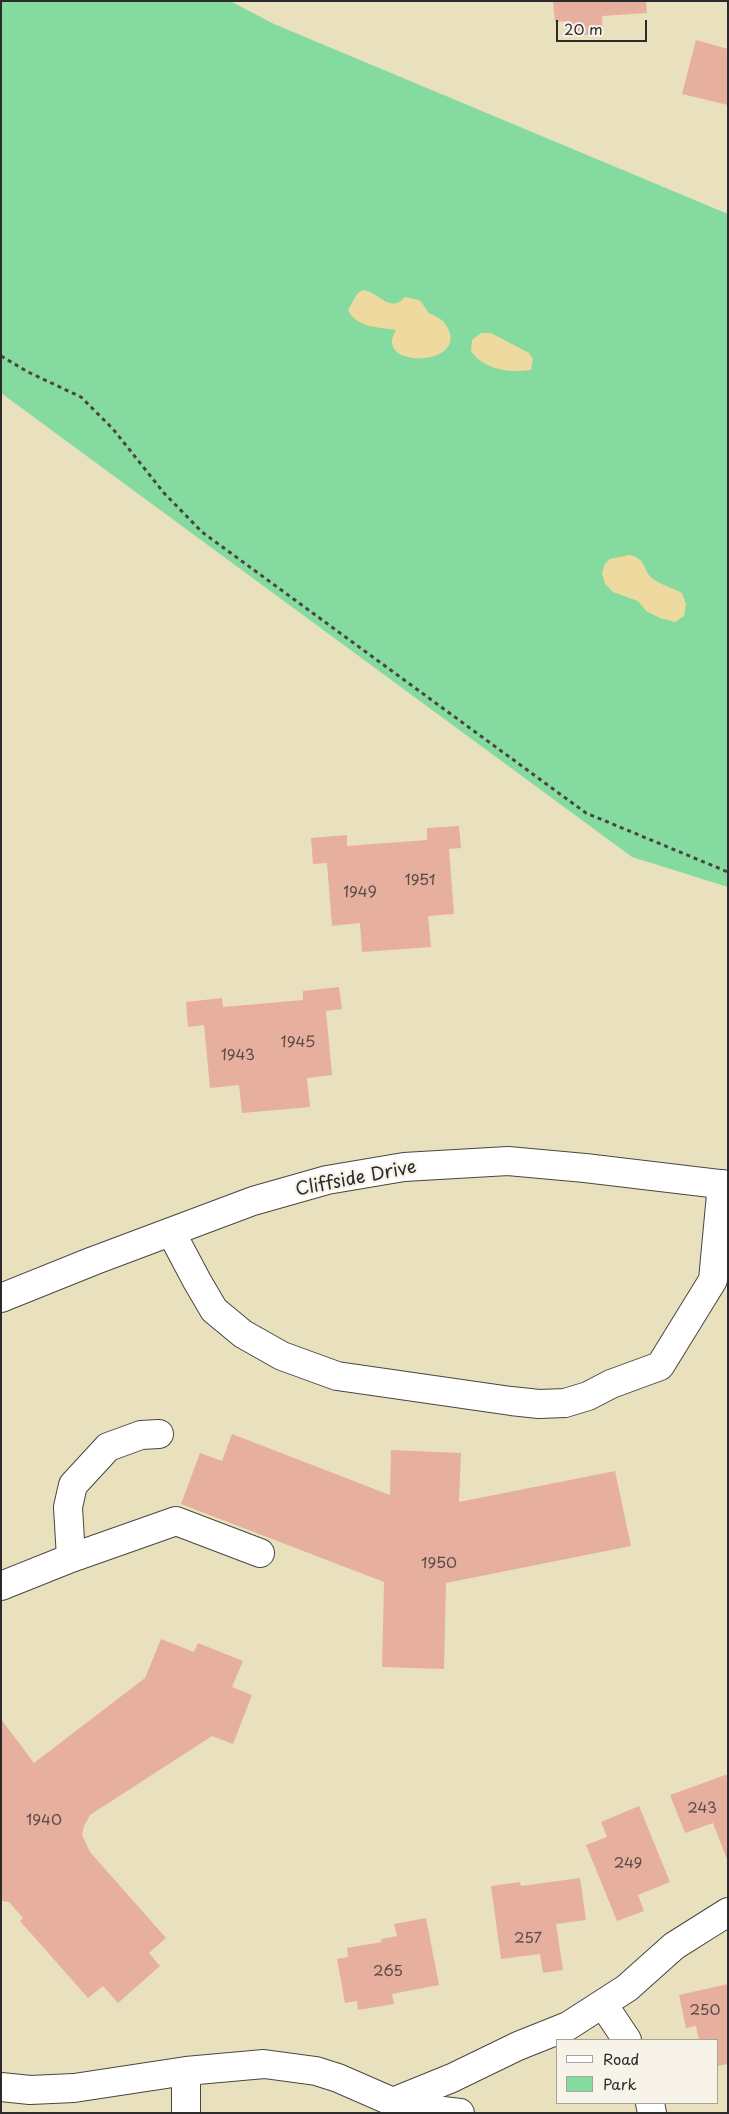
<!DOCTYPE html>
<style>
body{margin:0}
#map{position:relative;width:729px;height:2114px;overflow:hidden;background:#e9e1be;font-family:"Playpen Sans",sans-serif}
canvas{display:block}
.frame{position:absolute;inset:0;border:2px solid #2b2b2b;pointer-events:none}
.legend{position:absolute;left:556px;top:2039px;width:162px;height:65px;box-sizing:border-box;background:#f7f3e8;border:1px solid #a5a39c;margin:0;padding:6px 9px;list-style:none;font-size:15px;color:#2b2b2b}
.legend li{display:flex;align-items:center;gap:10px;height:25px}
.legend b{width:25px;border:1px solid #a5a39c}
.scale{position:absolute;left:556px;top:20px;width:91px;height:22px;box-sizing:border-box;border:2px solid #2b2b2b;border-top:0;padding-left:6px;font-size:15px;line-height:18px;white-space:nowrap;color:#2b2b2b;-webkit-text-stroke:4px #f7f3e8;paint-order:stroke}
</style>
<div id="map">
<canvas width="729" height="2114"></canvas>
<div class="frame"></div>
<ul class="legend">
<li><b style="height:6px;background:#fff"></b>Road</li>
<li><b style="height:14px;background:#85db9f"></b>Park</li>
</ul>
<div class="scale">20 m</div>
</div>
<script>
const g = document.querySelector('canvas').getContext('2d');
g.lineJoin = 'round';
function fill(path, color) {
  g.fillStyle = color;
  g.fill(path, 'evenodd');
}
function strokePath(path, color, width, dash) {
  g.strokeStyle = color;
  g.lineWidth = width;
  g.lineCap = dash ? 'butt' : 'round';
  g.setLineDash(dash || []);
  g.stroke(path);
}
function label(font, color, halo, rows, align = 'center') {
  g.font = font + ' "Playpen Sans",sans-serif';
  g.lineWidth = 4.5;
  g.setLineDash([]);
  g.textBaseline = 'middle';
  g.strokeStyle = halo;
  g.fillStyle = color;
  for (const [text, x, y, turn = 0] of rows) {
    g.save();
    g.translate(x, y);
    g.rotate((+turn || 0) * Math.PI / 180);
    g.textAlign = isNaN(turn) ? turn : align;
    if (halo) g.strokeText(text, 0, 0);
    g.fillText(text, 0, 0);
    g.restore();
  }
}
const green = new Path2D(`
 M1,1H230L274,24L728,214V887L632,857L1,393Z`);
const sand = new Path2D(`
 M363,290C378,291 390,315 405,297L419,300C423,303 425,308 428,312C434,317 441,317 446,325C473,367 371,370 396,330C378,327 357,328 348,310L357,294Z
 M481,333H491L529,353L533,359L531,370C508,373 485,370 471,351L472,340Z
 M629,555C648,559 642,571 653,579C661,585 673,588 682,593L686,604L684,616L675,622L660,618L646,611L638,601L613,592L605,584L602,573L605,564L610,559Z`);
const building = new Path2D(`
 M553,1H646L647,13L602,16L603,34L571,36L570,21L555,22Z
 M696,40L728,49V105L682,94Z
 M459,826L461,848L449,849L454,914L428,916L431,947L362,952L360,923L332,926L327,863L313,864L311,838L347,835V846L427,840V828Z
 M339,987L342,1009L326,1011L332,1075L307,1078L310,1107L242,1113L239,1085L210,1088L204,1025L188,1027L186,1002L222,998L223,1007L303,1000V991Z
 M232,1434L390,1495L391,1450L461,1453L459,1502L615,1471L631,1546L446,1583L444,1669L382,1667L384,1582L181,1504L200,1453L222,1461Z
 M161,1639L194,1652L198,1643L243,1661L232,1687L252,1695L233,1744L212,1736L90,1815L84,1826L82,1835L90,1852L166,1938L149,1953L160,1966L118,2003L103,1986L88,1998L20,1921L23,1918L9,1902L1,1901V1719L34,1763L145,1678Z
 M728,1774V1862L713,1823L685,1833L670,1795Z
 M639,1806L670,1882L638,1895L644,1911L617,1921L586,1845L607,1837L601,1822Z
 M580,1878L586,1920L556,1924L563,1970L543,1973L540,1954L501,1959L491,1886L520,1882L521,1886Z
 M426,1918L439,1985L392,1994L394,2004L358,2010L357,2001L345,2003L337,1959L348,1957L347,1948L382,1942L381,1939L397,1936L394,1924Z
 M728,1984V2064L718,2066V2040H699L696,2026L686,2028L679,1995Z`);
const path = new Path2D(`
 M1,356L28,372L81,397L113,429L164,493L202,532L586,813L728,872`);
const minor = new Path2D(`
 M171,1232L197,1281L214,1310L243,1334L282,1356L337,1376L511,1401L539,1404L565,1403L588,1396L611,1384L660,1366L713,1280L722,1184
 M1,1298L93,1261L253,1201L327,1180L404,1167L508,1161L585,1168L728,1185
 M71,1558L68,1507L73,1485L108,1447L141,1435L159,1434
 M1,1586L71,1558L176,1521L260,1553
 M603,2004L627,2040
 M186,2071V2113
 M1,2087L30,2090L74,2088L186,2071L264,2064L316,2071L338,2078L393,2102L417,2108L460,2113
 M393,2102L452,2078L518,2046L568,2026L627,1988L674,1946L728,1912
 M650,2103L652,2113`);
const numberNames = [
 ["1951",420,881],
 ["1949",360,893],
 ["1945",298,1043],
 ["1943",238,1056],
 ["1950",439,1564],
 ["243",702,1809],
 ["1940",44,1821],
 ["249",628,1864],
 ["257",528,1939],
 ["265",388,1972],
 ["250",705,2011]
];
const streetNames = [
 ["Cliffside Drive",356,1179,-11]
];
fill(green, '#85db9f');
fill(sand, '#eeda9e');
fill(building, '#e7af9e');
strokePath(minor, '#484641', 30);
strokePath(path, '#484641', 3, [4, 4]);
strokePath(minor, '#fff', 28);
label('15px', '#5a4c48', null, numberNames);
label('18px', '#2b2b2b', '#f7f3e8', streetNames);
</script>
